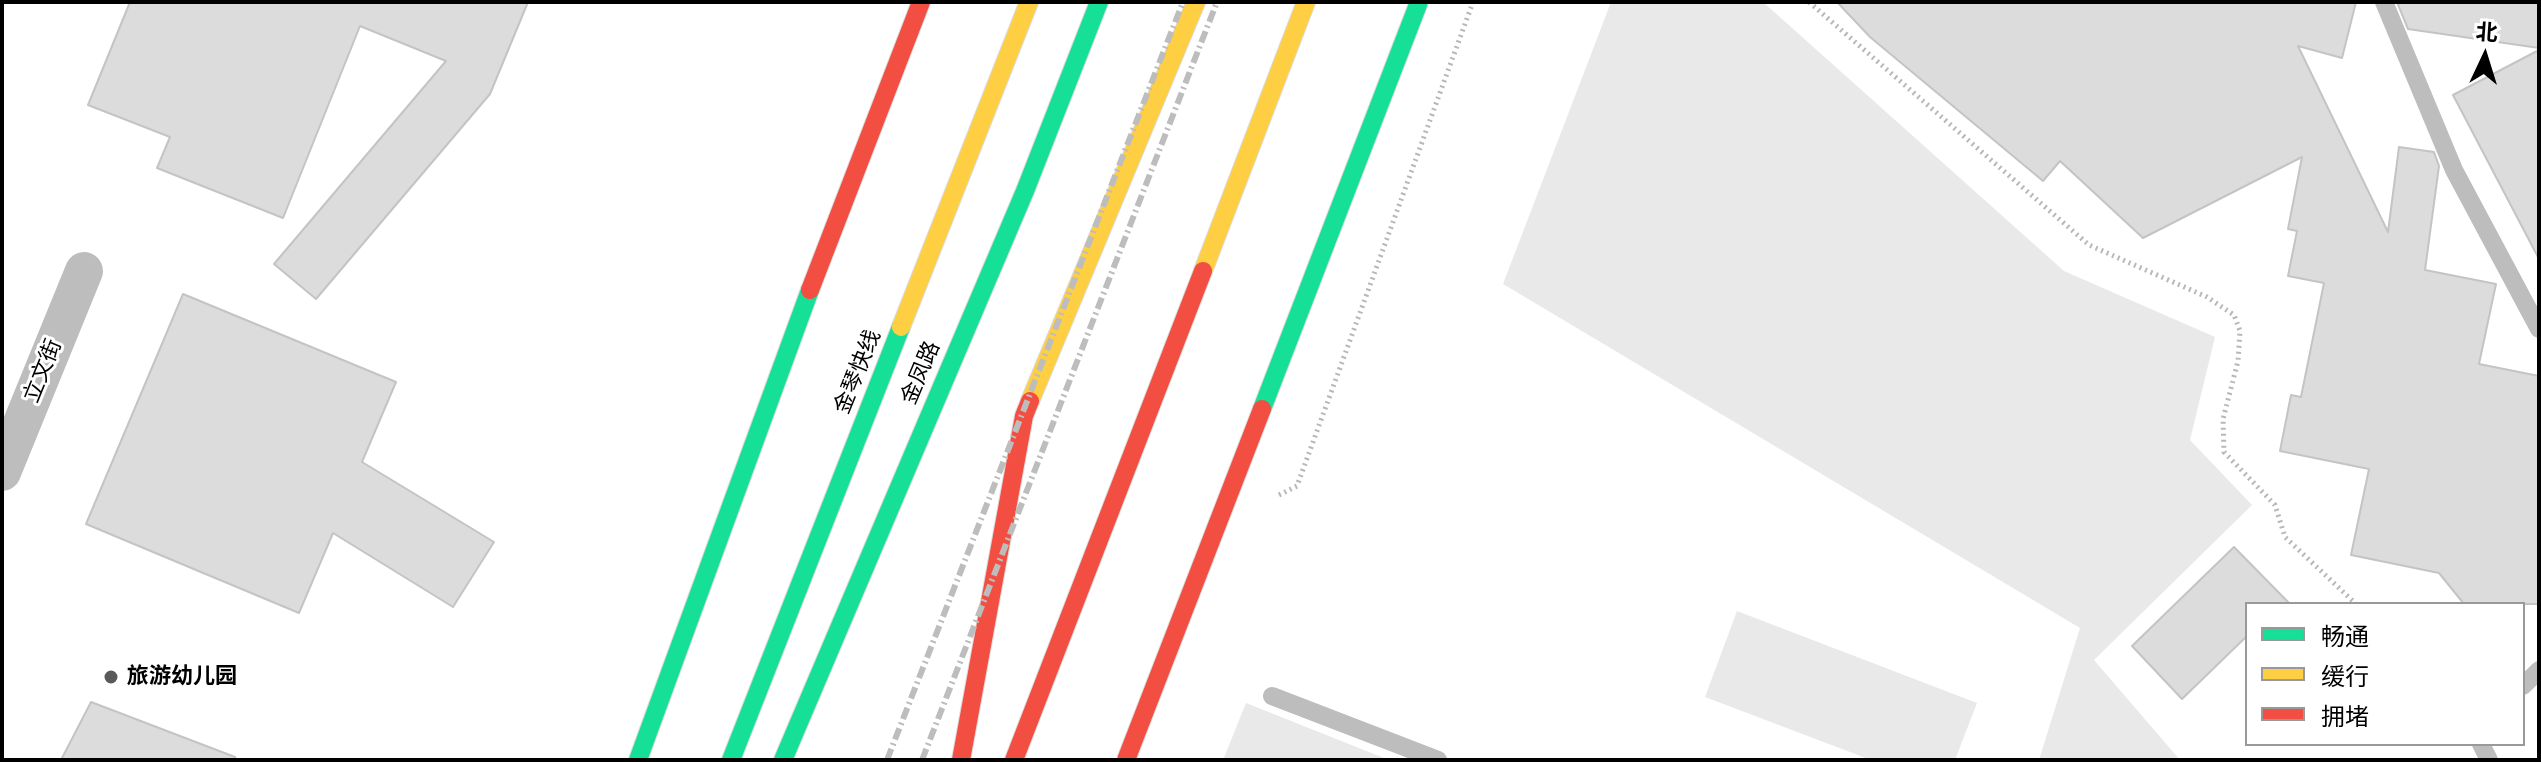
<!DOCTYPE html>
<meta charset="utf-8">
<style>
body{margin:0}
#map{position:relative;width:2541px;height:762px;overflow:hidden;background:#fff;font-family:"PT Sans Narrow","Noto Sans SC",sans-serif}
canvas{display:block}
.frame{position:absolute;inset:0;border:4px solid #000;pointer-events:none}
.legend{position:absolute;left:2245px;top:602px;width:280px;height:144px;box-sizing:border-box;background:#fff;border:2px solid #999;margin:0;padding:10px 14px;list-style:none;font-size:24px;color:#000}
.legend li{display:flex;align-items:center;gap:16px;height:40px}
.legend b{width:40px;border:2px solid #999}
.north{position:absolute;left:2445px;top:16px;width:80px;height:80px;-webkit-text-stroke:6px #fff;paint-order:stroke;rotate:4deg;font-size:22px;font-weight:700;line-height:32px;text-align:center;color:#000}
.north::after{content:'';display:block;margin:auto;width:28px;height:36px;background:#000;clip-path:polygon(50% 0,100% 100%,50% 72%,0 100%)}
</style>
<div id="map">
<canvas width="2541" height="762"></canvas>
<div class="frame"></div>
<ul class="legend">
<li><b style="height:10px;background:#16e098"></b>畅通</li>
<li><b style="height:10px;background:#ffcf43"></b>缓行</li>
<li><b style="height:10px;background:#f24e42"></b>拥堵</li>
</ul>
<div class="north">北</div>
</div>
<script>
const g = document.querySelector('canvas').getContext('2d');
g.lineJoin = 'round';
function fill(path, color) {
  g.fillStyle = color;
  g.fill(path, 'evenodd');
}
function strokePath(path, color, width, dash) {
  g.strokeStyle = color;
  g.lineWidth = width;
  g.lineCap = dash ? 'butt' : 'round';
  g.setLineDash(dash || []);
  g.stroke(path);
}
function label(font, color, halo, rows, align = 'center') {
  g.font = font + ' "PT Sans Narrow","Noto Sans SC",sans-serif';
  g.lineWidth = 6;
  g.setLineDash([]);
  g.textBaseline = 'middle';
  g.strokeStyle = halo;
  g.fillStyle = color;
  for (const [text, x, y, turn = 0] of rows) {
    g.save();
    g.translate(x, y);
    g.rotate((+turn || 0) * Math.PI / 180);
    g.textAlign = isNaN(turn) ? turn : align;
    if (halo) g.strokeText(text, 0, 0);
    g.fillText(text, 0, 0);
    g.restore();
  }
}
const green = new Path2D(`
 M1611,2H1763L2064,271L2215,337L2190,440L2252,505L2094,660L2180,760H2039L2080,628L1503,284Z
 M1737,611L1977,703L1955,760H1871L1705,697Z
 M1246,703L1389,760H1223Z`);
const building = new Path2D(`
 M130,2H528L490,94L316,299L274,264L446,61L360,26L283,218L157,168L170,137L88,105Z
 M1837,2H2356L2342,58L2298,46L2388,232L2399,147L2434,152L2439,166L2425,270L2496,284L2479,364L2539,376V604H2464L2439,573L2351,555L2369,469L2280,451L2291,395L2301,397L2324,283L2288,276L2297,231L2288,229L2302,157L2143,238L2060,161L2043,181L1870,37Z
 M2397,2H2539V48L2408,29Z
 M2539,50V259L2453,95Z
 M183,294L396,382L362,462L494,542L453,607L333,533L299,613L86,524Z
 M2234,547L2290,604H2247V636L2182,699L2132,646Z
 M91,702L235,757V760H61Z`);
const path = new Path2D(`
 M1809,2L2089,245L2207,297L2234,315L2240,331L2238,361L2223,419L2224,452L2275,505L2285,537L2356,604
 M1279,495L1297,486L1473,2`);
const lane = new Path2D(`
 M2384,2L2454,170L2539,329
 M2523,686L2539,670
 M1272,696L1438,760
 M2481,744L2489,760`);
const street = new Path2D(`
 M2,472L84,271`);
const fast = new Path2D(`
 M638,760L810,290
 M731,760L901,327
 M783,760L1025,191L1099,2`);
const slow = new Path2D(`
 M1203,271L1306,2
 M901,327L1029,2
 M1030,401L1196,2`);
const jam = new Path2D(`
 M810,290L921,2
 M961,760L1024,416L1030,401
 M1014,760L1203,271`);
const rail = new Path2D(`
 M887,760L1183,2
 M922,760L1217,2`);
const fastBridge = new Path2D(`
 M1262,409L1419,2`);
const jamBridge = new Path2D(`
 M1126,760L1262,409`);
const markers = [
 [111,677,8,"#595959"]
];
const streetNames = [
 ["立文街",43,371,-68],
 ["金琴快线",858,372,-68],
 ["金凤路",921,373,-67]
];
const poiNames = [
 ["旅游幼儿园",127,677]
];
fill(green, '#e9e9e9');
fill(building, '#dcdcdc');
strokePath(building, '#c4c4c4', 2);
strokePath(fast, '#dbdbdb', 20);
strokePath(slow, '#dbdbdb', 20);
strokePath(jam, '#dbdbdb', 20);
strokePath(path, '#b8b8b8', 5, [2, 4]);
strokePath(lane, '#bdbdbd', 18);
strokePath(street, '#bdbdbd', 38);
strokePath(fast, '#16e098', 18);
strokePath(slow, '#ffcf43', 18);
strokePath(jam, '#f24e42', 18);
strokePath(rail, '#bdbdbd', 6, [12, 4, 2, 4]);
strokePath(fastBridge, '#dbdbdb', 20, []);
strokePath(jamBridge, '#dbdbdb', 20, []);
strokePath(fastBridge, '#16e098', 18);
strokePath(jamBridge, '#f24e42', 18);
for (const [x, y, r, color] of markers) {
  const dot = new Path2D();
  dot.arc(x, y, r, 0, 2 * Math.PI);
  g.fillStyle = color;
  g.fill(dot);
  strokePath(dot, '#fff', 3);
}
label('22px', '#000', '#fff', streetNames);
label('bold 22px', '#000', '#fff', poiNames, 'left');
</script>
